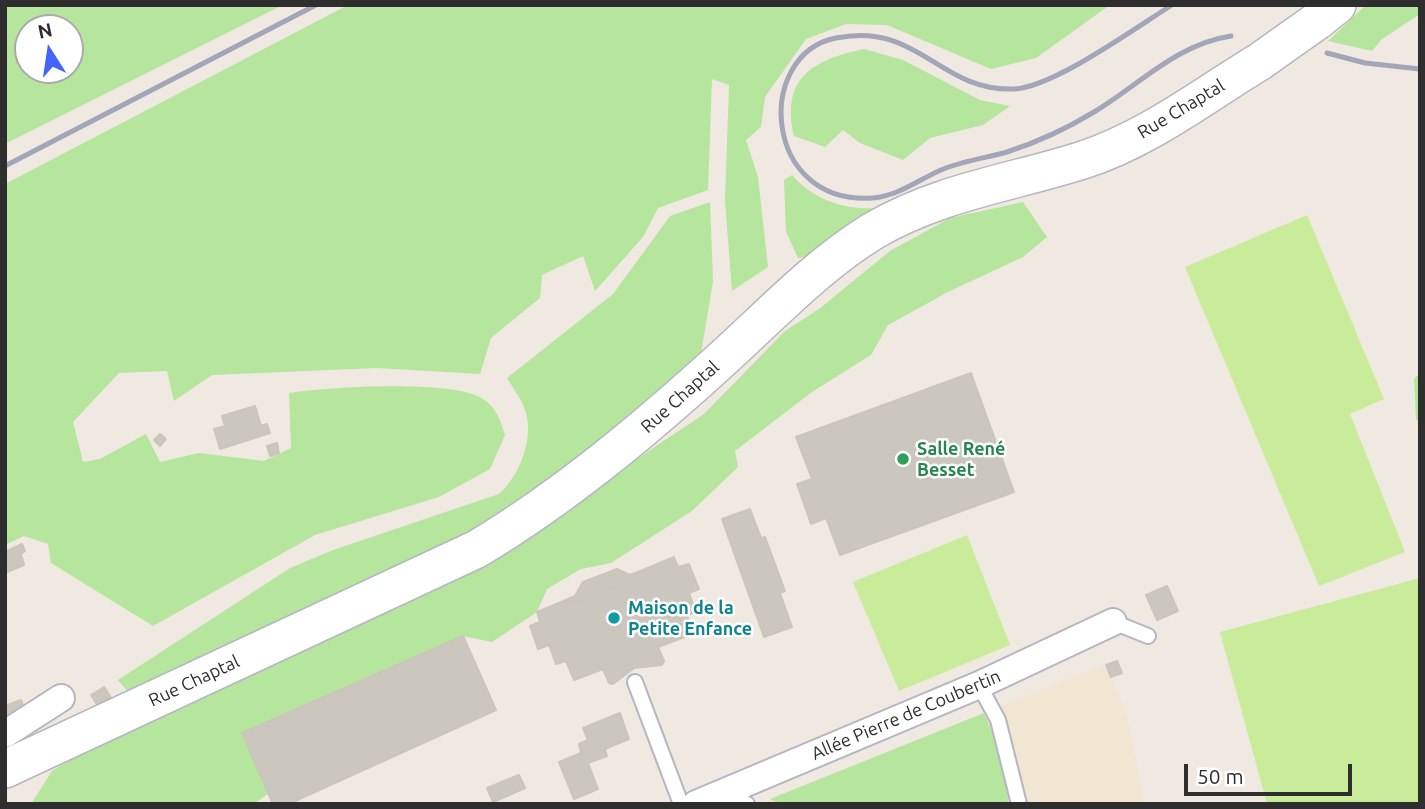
<!DOCTYPE html>
<meta charset="utf-8">
<style>
body{margin:0}
#map{position:relative;width:1425px;height:809px;overflow:hidden;background:#efe9e1;font-family:Ubuntu,sans-serif}
canvas{display:block}
.frame{position:absolute;inset:0;border:7px solid #2e2e2e;pointer-events:none}
.north{position:absolute;left:14px;top:14px;width:70px;height:70px;box-sizing:border-box;background:#fff;border:2px solid #ababab;border-radius:50%;rotate:348deg;font-size:19px;font-weight:700;line-height:28px;text-align:center;color:#2e2e2e}
.north::after{content:'';display:block;margin:auto;width:24px;height:32px;background:#4264fb;clip-path:polygon(50% 0,100% 100%,50% 72%,0 100%)}
.scale{position:absolute;left:1184px;top:764px;width:168px;height:32px;box-sizing:border-box;border:4px solid #2e2e2e;border-top:0;padding-left:9px;font-size:21px;line-height:24px;white-space:nowrap;color:#2e2e2e;-webkit-text-stroke:5px #fff;paint-order:stroke}
</style>
<div id="map">
<canvas width="1425" height="809"></canvas>
<div class="frame"></div>
<div class="north">N</div>
<div class="scale">50 m</div>
</div>
<script>
const g = document.querySelector('canvas').getContext('2d');
g.lineJoin = 'round';
function fill(path, color) {
  g.fillStyle = color;
  g.fill(path, 'evenodd');
}
function strokePath(path, color, width, dash) {
  g.strokeStyle = color;
  g.lineWidth = width;
  g.lineCap = dash ? 'butt' : 'round';
  g.setLineDash(dash || []);
  g.stroke(path);
}
function label(font, color, halo, rows, align = 'center') {
  g.font = font + ' Ubuntu,sans-serif';
  g.lineWidth = 5;
  g.setLineDash([]);
  g.textBaseline = 'middle';
  g.strokeStyle = halo;
  g.fillStyle = color;
  for (const [text, x, y, turn = 0] of rows) {
    g.save();
    g.translate(x, y);
    g.rotate((+turn || 0) * Math.PI / 180);
    g.textAlign = isNaN(turn) ? turn : align;
    if (halo) g.strokeText(text, 0, 0);
    g.fillText(text, 0, 0);
    g.restore();
  }
}
const education = new Path2D(`
 M1106,664L1128,719L1144,804H759Z`);
const green = new Path2D(`
 M5,5H283L5,144ZM28,28H70V70H28Z
 M348,5H1110L1036,58L991,69L887,25L846,24L806,39L765,97L761,127L746,140L758,177L768,267L732,291L725,201L729,85L712,79L708,190L658,208L643,237L595,291L583,256L542,275L540,298L491,338L480,374L377,368L212,375L174,401L167,371L119,373L73,422L83,462L100,459L146,434L160,462L199,453L264,461L291,448L289,393C325,387 455,379 483,399C497,408 500,420 505,435L490,469L439,497L315,535L153,626L51,563L48,544L24,536L5,545V184Z
 M1366,5H1420V14L1382,39L1372,51L1328,41Z
 M864,49L903,60L980,100L1010,106L983,125L930,138L903,160L860,143L843,130L825,147L794,136C781,78 812,60 864,49Z
 M792,175C817,203 847,210 883,208L811,256L798,258L786,232L784,180Z
 M710,202L713,281L701,354L683,378L500,518L132,697L118,680L290,568L333,550L499,494C520,475 536,436 524,407C520,397 513,388 507,378L613,294L670,216Z
 M1023,202L1047,237L1023,257L948,292L888,325L871,355L812,392L735,451L738,467L692,511L611,563L581,569L547,589L537,612L492,642L463,636L242,733L268,794L253,804H31L52,771L118,731L532,529L704,414L785,331L819,309L890,251L950,218Z
 M1420,373V423L1416,419L1414,379Z
 M984,713L998,747L1009,804H782L770,799Z`);
const pitch = new Path2D(`
 M1307,215L1384,399L1350,414L1405,552L1319,586L1185,267Z
 M967,535L1010,645L899,691L853,582Z
 M1420,578V804H1267L1220,632Z`);
const building = new Path2D(`
 M971,373L1014,492L840,555L826,518L811,524L797,484L812,479L796,437Z
 M255,406L261,426L267,424L270,433L220,449L214,429L225,426L222,416Z
 M160,434L166,439L160,446L154,440Z
 M277,443L279,453L270,456L267,446Z
 M750,509L761,538L765,537L785,591L780,593L792,627L764,637L722,519Z
 M22,544L25,551L21,554L24,565L5,573V552Z
 M674,557L678,567L689,564L699,589L689,593L696,612L687,615L693,634L658,647L664,661L662,665L634,668L613,684L609,683L603,669L574,680L566,661L556,664L549,645L538,649L530,626L540,622L537,612L559,603L588,601L594,592L612,586L622,590L643,570Z
 M617,569L630,575L643,570L622,590L612,586L594,592L588,601L559,603L575,596L583,582Z
 M1167,586L1178,611L1157,620L1146,595Z
 M463,636L496,710L295,801L296,804H273L242,733Z
 M1117,661L1122,673L1111,677L1106,665Z
 M104,687L113,701L100,709L91,695Z
 M21,700L24,707L16,709L18,717L5,731V706Z
 M620,713L629,739L605,749L607,756L588,763L598,789L574,799L559,762L581,753L579,744L588,740L583,728Z
 M519,775L525,788L493,802L487,788Z`);
const lane = new Path2D(`
 M1113,622L1148,636
 M635,682L681,804
 M979,685L998,720L1019,804
 M725,792L747,804`);
const street = new Path2D(`
 M5,734L61,698
 M696,804L979,685L1113,622`);
const secondary = new Path2D(`
 M1317,21L1337,5
 M5,769L477,549C565,496 644,430 720,361C769,317 816,266 873,231C939,192 1011,183 1083,160C1146,140 1203,96 1259,62`);
const rail = new Path2D(`
 M1172,5C1135,28 1054,87 1014,89C940,92 918,21 836,38C754,54 762,206 873,198C898,196 918,180 941,170C962,161 986,158 1007,152C1038,142 1066,129 1094,112C1139,85 1177,44 1231,36
 M1327,53L1365,63L1420,69
 M5,166L316,5`);
const secondaryBridge = new Path2D(`
 M1259,62L1317,21`);
const markers = [
 [903,459,7,"#2e9e5b"],
 [614,618,7,"#0f9aa8"]
];
const streetNames = [
 ["Rue Chaptal",1181,109,-31],
 ["Rue Chaptal",680,397,-42],
 ["Rue Chaptal",194,681,-25],
 ["Allée Pierre de Coubertin",906,715,-23]
];
const leisureNames = [
 ["Salle René",917,449],
 ["Besset",917,470]
];
const cultureNames = [
 ["Maison de la",628,608],
 ["Petite Enfance",628,629]
];
fill(education, '#f0e6d1');
fill(green, '#b6e59e');
fill(pitch, '#c9ec9a');
fill(building, '#cbc7bf');
strokePath(building, '#cbc5ba', 2);
strokePath(lane, '#b4b7c1', 18);
strokePath(street, '#b4b7c1', 30);
strokePath(secondary, '#b4b7c1', 40);
strokePath(lane, '#fff', 14);
strokePath(street, '#fff', 26);
strokePath(secondary, '#fff', 37);
strokePath(rail, '#a3a6b8', 5);
strokePath(secondaryBridge, '#b4b7c1', 40, []);
strokePath(secondaryBridge, '#fff', 37);
for (const [x, y, r, color] of markers) {
  const dot = new Path2D();
  dot.arc(x, y, r, 0, 2 * Math.PI);
  g.fillStyle = color;
  g.fill(dot);
  strokePath(dot, '#fff', 2.5);
}
label('18px', '#2e2e2e', '#fff', streetNames);
label('bold 18px', '#27864d', '#fff', leisureNames, 'left');
label('bold 18px', '#0d838f', '#fff', cultureNames, 'left');
</script>
